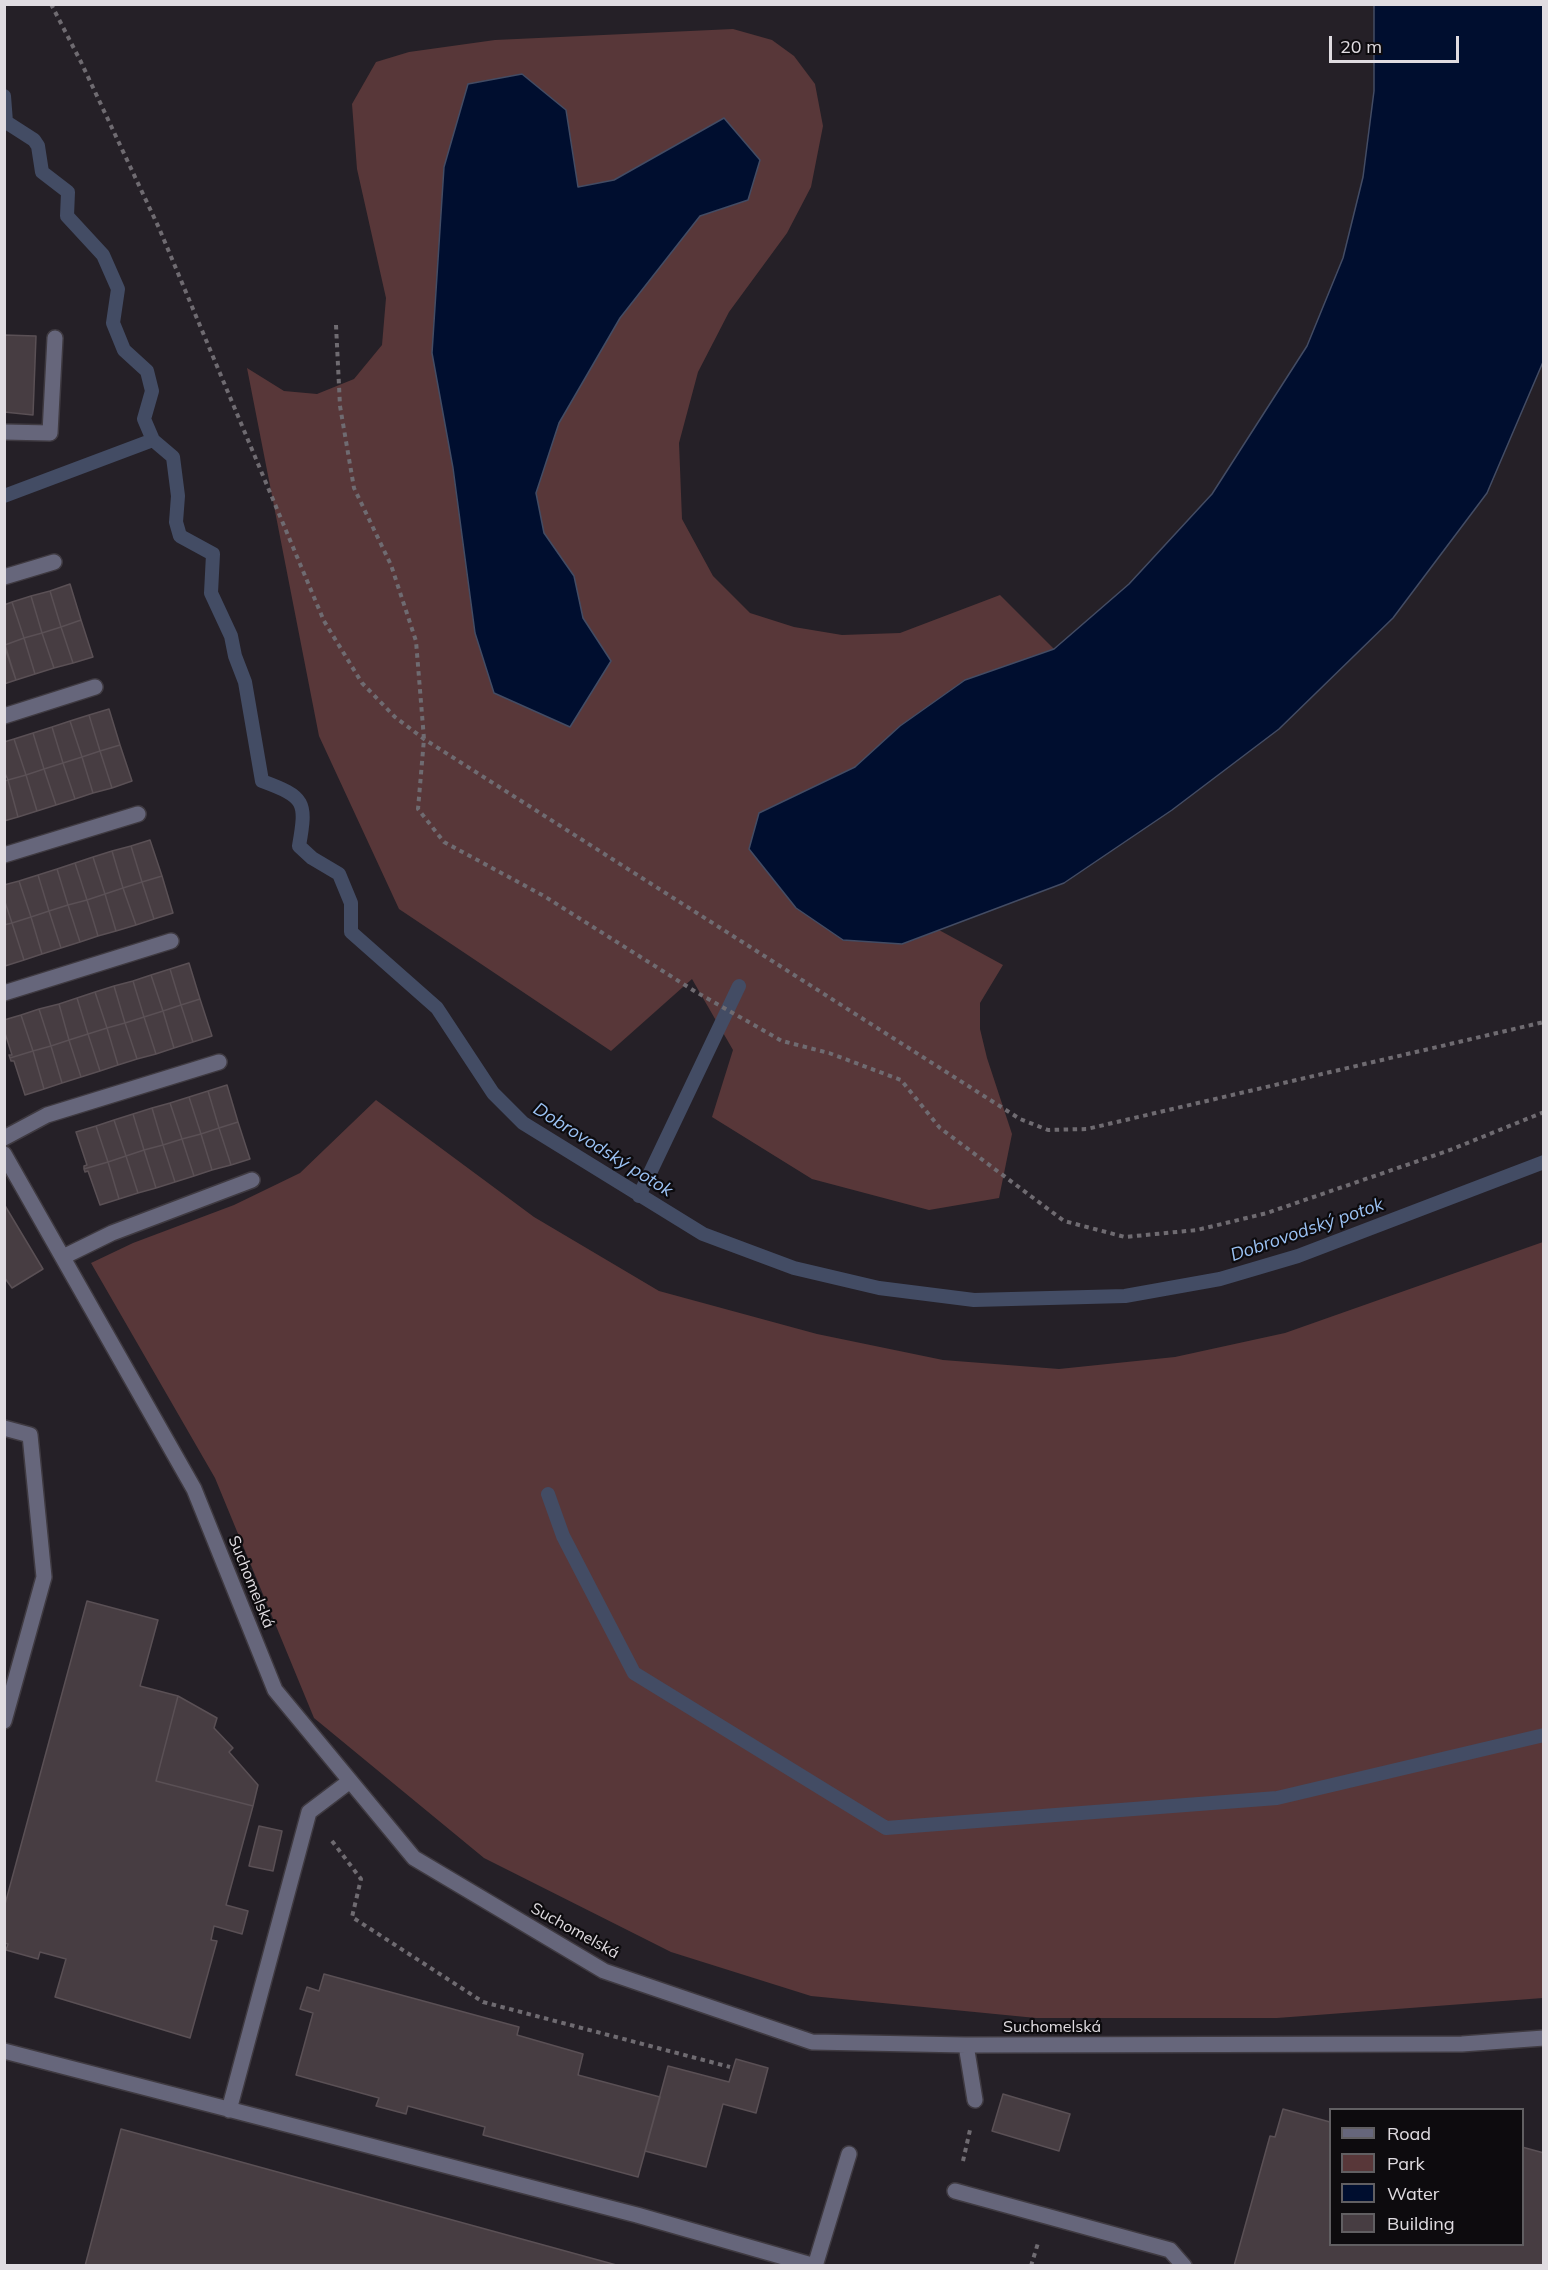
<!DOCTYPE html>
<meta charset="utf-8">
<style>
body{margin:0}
#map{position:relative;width:1548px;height:2270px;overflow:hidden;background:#252027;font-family:Mulish,sans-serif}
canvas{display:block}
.frame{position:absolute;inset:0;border:6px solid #e0dce1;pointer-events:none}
.legend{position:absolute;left:1329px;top:2108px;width:195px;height:138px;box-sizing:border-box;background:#0d0b0e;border:2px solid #615f62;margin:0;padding:8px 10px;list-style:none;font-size:18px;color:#e0dce1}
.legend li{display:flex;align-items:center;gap:12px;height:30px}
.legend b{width:30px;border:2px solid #615f62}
.scale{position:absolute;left:1329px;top:36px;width:130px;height:27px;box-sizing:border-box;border:3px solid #e0dce1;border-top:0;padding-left:8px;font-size:18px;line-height:21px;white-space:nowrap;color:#e0dce1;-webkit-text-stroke:4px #0d0b0e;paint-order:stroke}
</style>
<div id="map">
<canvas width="1548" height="2270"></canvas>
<div class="frame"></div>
<ul class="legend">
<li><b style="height:8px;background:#66667b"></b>Road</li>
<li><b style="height:16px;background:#583739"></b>Park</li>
<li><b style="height:16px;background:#000e2f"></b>Water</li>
<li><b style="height:16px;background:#473d42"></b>Building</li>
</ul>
<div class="scale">20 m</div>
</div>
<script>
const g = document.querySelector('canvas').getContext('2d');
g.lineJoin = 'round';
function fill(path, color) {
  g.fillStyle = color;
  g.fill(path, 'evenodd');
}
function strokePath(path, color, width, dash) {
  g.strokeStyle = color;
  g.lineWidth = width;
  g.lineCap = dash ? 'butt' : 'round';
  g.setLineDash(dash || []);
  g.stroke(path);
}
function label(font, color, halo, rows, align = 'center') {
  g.font = font + ' Mulish,sans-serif';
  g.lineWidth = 4.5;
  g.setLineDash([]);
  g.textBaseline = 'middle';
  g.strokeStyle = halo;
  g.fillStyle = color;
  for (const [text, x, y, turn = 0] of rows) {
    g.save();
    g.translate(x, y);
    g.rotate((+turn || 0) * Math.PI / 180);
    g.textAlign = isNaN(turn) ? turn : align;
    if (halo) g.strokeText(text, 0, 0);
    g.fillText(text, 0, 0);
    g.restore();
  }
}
const green = new Path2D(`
 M733,29L772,40L794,56L815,84L823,126L811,187L787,233L729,312L698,372L679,443L682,519L713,576L750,613L794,627L842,635L900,633L1000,595L1054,649L965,680L900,726L855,767L759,813L902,944L939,930L1003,965L980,1003V1029L987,1058L1012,1134L999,1198L929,1210L812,1179L712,1117L733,1050L692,979L611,1051L399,909L319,736L247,368L284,391L317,394L354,379L382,345L386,298L357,169L352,104L376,62L409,52L495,40Z
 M376,1100L534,1217L659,1291L817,1334L943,1360L1059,1369L1175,1357L1285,1333L1543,1242V1998L1277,2018H1036L811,1996L671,1952L484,1858L314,1718L215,1478L91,1263L133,1243L234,1205L300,1173Z`);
const water = new Path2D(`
 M1374,5H1543V362L1487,493L1393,618L1279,729L1172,810L1064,883L902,944L843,940L796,908L749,849L759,813L855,767L900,726L965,680L1054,649L1129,584L1212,494L1307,346L1343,258L1363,177L1374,91Z
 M522,74L566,110L578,187L614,180L724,118L760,160L748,200L700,216L620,318L559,423L536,493L544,533L574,576L583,618L611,661L570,727L494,693L475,633L453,468L432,353L444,167L468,84Z`);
const stream = new Path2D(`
 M4,96L6,122L34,140L38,146L42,172L68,192L67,216L103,255L118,289L113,323L124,350L147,371L152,391L144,419L153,440L173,457L178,496L176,522L180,536L213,554L211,593L231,636L235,656L245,682L262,781C305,797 307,801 299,846L312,858L339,874L351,903V932L437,1008L493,1093L523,1123L703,1234L794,1268L879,1288L974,1300L1125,1296L1220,1279L1298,1256L1544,1162
 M4,496L153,440
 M639,1196L739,986
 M548,1494L563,1536L634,1673L886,1828L1277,1798L1544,1735`);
const building = new Path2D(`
 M4,335L36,336L33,415L4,412Z
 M70,584L81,620L61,627L50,591Z
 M50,591L61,627L42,633L31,596Z
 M31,596L42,633L24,638L12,602Z
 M12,602L24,638L5,645L4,605Z
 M81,620L93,657L73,663L61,627Z
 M61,627L73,663L54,668L42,633Z
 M42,633L54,668L35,674L24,638Z
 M24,638L35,674L16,680L5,645Z
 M4,645L16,680L4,684Z
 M109,709L120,745L100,751L89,715Z
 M89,715L100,751L82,757L70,721Z
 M70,721L82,757L63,763L52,727Z
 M52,727L63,763L44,769L33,733Z
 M33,733L44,769L26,775L14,739Z
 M14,739L26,775L8,780L4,771V742Z
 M120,745L132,781L112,788L100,751Z
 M100,751L112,788L93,793L82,757Z
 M82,757L93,793L75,799L63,763Z
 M63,763L75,799L56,805L44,769Z
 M44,769L56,805L37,811L26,775Z
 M26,775L37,811L18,817L8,780Z
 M8,780L18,817L4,821V781Z
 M150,840L162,876L142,882L131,846Z
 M131,846L142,882L123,888L112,851Z
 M112,851L123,888L105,894L93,857Z
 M93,857L105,894L87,900L75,863Z
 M75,863L87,900L68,905L57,869Z
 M57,869L68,905L49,911L38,875Z
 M38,875L49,911L31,917L19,881Z
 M162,876L173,913L154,919L142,882Z
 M19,881L31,917L12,923L4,899V885Z
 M142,882L154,919L136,925L123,888Z
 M123,888L136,925L116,931L105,894Z
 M105,894L116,931L98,936L87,900Z
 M4,899L12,923L4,925Z
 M87,900L98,936L80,942L68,905Z
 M68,905L80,942L61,948L49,911Z
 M49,911L61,948L42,954L31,917Z
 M31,917L42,954L24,960L12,923Z
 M12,923L24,960L5,966L4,925Z
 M189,963L200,999L181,1005L170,969Z
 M170,969L181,1005L163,1011L151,975Z
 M151,975L163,1011L144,1017L133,981Z
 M133,981L144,1017L125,1023L114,986Z
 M114,986L125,1023L107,1028L95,992Z
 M95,992L107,1028L88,1034L77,998Z
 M77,998L88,1034L69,1040L59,1004Z
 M200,999L212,1036L193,1042L181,1005Z
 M59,1004L69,1040L51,1046L39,1009Z
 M181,1005L193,1042L174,1048L163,1011Z
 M39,1009L51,1046L33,1051L21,1015Z
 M163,1011L174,1048L156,1054L144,1017Z
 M21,1015L33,1051L10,1058L9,1055H12L4,1030V1020Z
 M144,1017L156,1054L137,1059L125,1023Z
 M125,1023L137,1059L118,1065L107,1028Z
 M107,1028L118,1065L100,1071L88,1034Z
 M88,1034L100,1071L81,1077L69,1040Z
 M69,1040L81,1077L62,1083L51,1046Z
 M51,1046L62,1083L44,1089L33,1051Z
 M33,1051L44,1089L25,1095L14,1061H11L10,1058Z
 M227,1085L238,1122L219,1128L208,1091Z
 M208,1091L219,1128L201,1134L189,1097Z
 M189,1097L201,1134L182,1139L170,1103Z
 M170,1103L182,1139L163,1145L152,1108Z
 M152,1108L163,1145L144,1150L133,1114Z
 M133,1114L144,1150L126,1156L114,1120Z
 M114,1120L126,1156L108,1162L96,1126Z
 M238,1122L250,1159L231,1165L219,1128Z
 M96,1126L108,1162L84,1169V1166L87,1165L76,1132Z
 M219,1128L231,1165L212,1170L201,1134Z
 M201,1134L212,1170L194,1176L182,1139Z
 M182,1139L194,1176L175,1182L163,1145Z
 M163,1145L175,1182L156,1188L144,1150Z
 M144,1150L156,1188L138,1193L126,1156Z
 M126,1156L138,1193L119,1199L108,1162Z
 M108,1162L119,1199L100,1205L88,1171L85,1172L84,1169Z
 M4,1204L43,1269L12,1288L4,1277Z
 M87,1601L158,1620L140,1686L178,1696L156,1781L253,1806L226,1905L248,1911L242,1934L214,1926L211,1940L217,1941L190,2038L55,1997L66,1959L40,1952L38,1959L6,1950L8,1944L4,1943V1908Z
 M178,1696L217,1718L214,1728L233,1748L229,1752L258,1785L253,1806L156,1781Z
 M259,1826L282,1831L273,1871L249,1866Z
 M324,1974L519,2027L517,2035L583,2054L578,2075L660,2097L638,2177L483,2135L485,2127L408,2106L406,2114L376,2106L379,2098L296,2075L313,2013L300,2009L307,1987L319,1991Z
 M736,2059L768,2068L756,2113L723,2104L706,2167L645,2151L668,2066L729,2082Z
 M1003,2094L1070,2114L1059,2151L992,2131Z
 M1283,2109L1330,2122V2244H1522V2147L1544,2153V2266H1234L1270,2136L1275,2137Z
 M121,2129L620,2266H85Z`);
const path = new Path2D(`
 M51,4L81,62L159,228L324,621L362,683L395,717L424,739L1020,1119L1048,1130L1087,1129L1544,1022
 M336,325L340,406L354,488L391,565L416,641L424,739L418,809L444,842L544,896L696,992L782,1041L829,1053L901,1080L940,1128L1064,1221L1125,1237L1197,1230L1267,1213L1450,1150L1544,1112
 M332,1841L361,1879L352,1917L483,2002L730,2067
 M963,2161L970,2130
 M1031,2266L1038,2243`);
const minor = new Path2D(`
 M4,432L50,433L55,338
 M4,577L54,562
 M4,716L95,687
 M4,855L138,814
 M4,993L171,941
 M4,1138L47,1115L219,1062
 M4,1154L194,1489L275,1690L414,1858L604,1971L812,2042L966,2045L1462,2044L1544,2038
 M63,1257L112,1233L252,1180
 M4,1428L30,1435L44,1577L4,1721
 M966,2045L975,2100
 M4,2051L637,2215L815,2266
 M229,2110L309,1812L350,1781
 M955,2191L1170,2250L1184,2266
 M815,2266L849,2154`);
const streetNames = [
 ["Suchomelská",251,1582,68],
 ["Suchomelská",575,1931,29],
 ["Suchomelská",1052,2027]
];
const waterNames = [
 ["Dobrovodský potok",603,1150,32],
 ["Dobrovodský potok",1307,1230,-19]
];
fill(green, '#583739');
fill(water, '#000e2f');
strokePath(water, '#434c64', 1.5);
strokePath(stream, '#434c64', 14);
fill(building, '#473d42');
strokePath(building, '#5a5055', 1.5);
strokePath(minor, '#3f3a41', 18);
strokePath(path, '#6f6b71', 4, [4.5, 4.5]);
strokePath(minor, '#66667b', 15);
label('16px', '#e0dce1', '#0d0b0e', streetNames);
label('italic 18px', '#9bc2f4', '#0d0b0e', waterNames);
</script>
